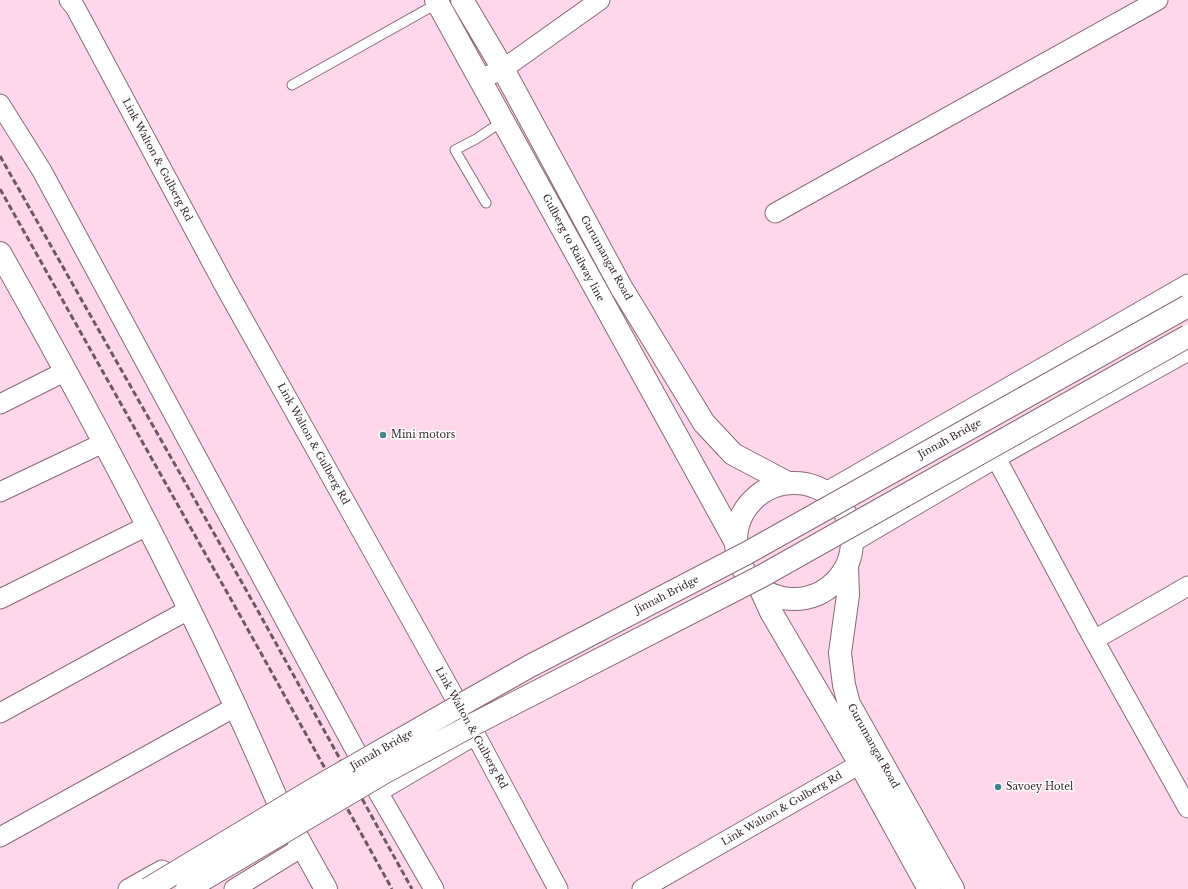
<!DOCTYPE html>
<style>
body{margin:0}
canvas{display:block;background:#fed8ea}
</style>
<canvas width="1188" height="889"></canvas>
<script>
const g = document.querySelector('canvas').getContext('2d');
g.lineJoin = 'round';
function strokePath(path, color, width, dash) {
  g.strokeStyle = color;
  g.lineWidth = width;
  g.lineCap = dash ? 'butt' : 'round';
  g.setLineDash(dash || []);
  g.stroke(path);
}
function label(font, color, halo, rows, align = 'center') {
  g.font = font + ' "Libre Baskerville",serif';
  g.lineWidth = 3;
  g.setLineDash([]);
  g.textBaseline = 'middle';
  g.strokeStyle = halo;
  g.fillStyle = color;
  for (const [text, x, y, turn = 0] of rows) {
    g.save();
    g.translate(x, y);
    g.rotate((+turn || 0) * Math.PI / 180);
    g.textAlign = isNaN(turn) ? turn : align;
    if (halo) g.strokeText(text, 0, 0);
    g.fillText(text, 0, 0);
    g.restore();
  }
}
const service = new Path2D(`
 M292,85L438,3
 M486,203L455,150L476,139L503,121`);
const minor = new Path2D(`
 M69,0L75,7L224,285L475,734L558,889
 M481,79L503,69L600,0
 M0,104L42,171L378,792L434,889
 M775,213L1158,0
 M0,404L66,371
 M996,458L1094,640L1188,808
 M0,492L103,443
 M826,492L1188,284
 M853,542L996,458L1188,351
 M0,599L147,526
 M1094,640L1188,586
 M0,713L190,609
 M378,792L470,738
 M0,837L237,706
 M128,889L162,870
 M234,889L302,847
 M642,889L860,764`);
const tertiary = new Path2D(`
 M436,0L735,541
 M462,0L503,69L621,287L704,423L733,454L786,482
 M282,810L326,889`);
const secondary = new Path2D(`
 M0,253C101,432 197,613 278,802
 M736 541a58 58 0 1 1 116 0a58 58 0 1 1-116 0Z
 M847,566L848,595L840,653L844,685L849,704L953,889
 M761,590L771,612L860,764L929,889`);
const rail = new Path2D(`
 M0,156L258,611L412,889
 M0,189L242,619L392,889`);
const secondaryBridge = new Path2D(`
 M148,889L316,788L466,702L530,666L747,553L1188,306
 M187,889L385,772L474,724L762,576L1188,336`);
const markers = [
 [383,435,4,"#3f878d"],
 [998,787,4,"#3f878d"]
];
const streetNames = [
 ["Link Walton & Gulberg Rd",157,160,62],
 ["Gulberg to Railway line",573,248,62],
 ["Gurumangat Road",606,258,61],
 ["Jinnah Bridge",950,439,-29],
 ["Link Walton & Gulberg Rd",313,444,61],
 ["Jinnah Bridge",667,595,-27],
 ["Link Walton & Gulberg Rd",471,728,61],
 ["Gurumangat Road",873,746,61],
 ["Jinnah Bridge",382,750,-30],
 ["Link Walton & Gulberg Rd",782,809,-30]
];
const poiNames = [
 ["Mini motors",391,435],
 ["Savoey Hotel",1006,787]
];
strokePath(service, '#8a6879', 11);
strokePath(minor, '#8a6879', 21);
strokePath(tertiary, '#8a6879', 24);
strokePath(secondary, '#8a6879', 24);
strokePath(service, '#fff', 9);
strokePath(minor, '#fff', 19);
strokePath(tertiary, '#fff', 22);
strokePath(secondary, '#fff', 22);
strokePath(rail, '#6d5863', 3, [6, 3]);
strokePath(secondaryBridge, '#8a6879', 24, []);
strokePath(secondaryBridge, '#fff', 22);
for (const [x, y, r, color] of markers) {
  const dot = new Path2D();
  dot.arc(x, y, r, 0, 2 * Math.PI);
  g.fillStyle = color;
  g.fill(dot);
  strokePath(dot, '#fff', 1.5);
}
label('10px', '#36282f', '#fff', streetNames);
label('10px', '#36282f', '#fff', poiNames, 'left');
</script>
